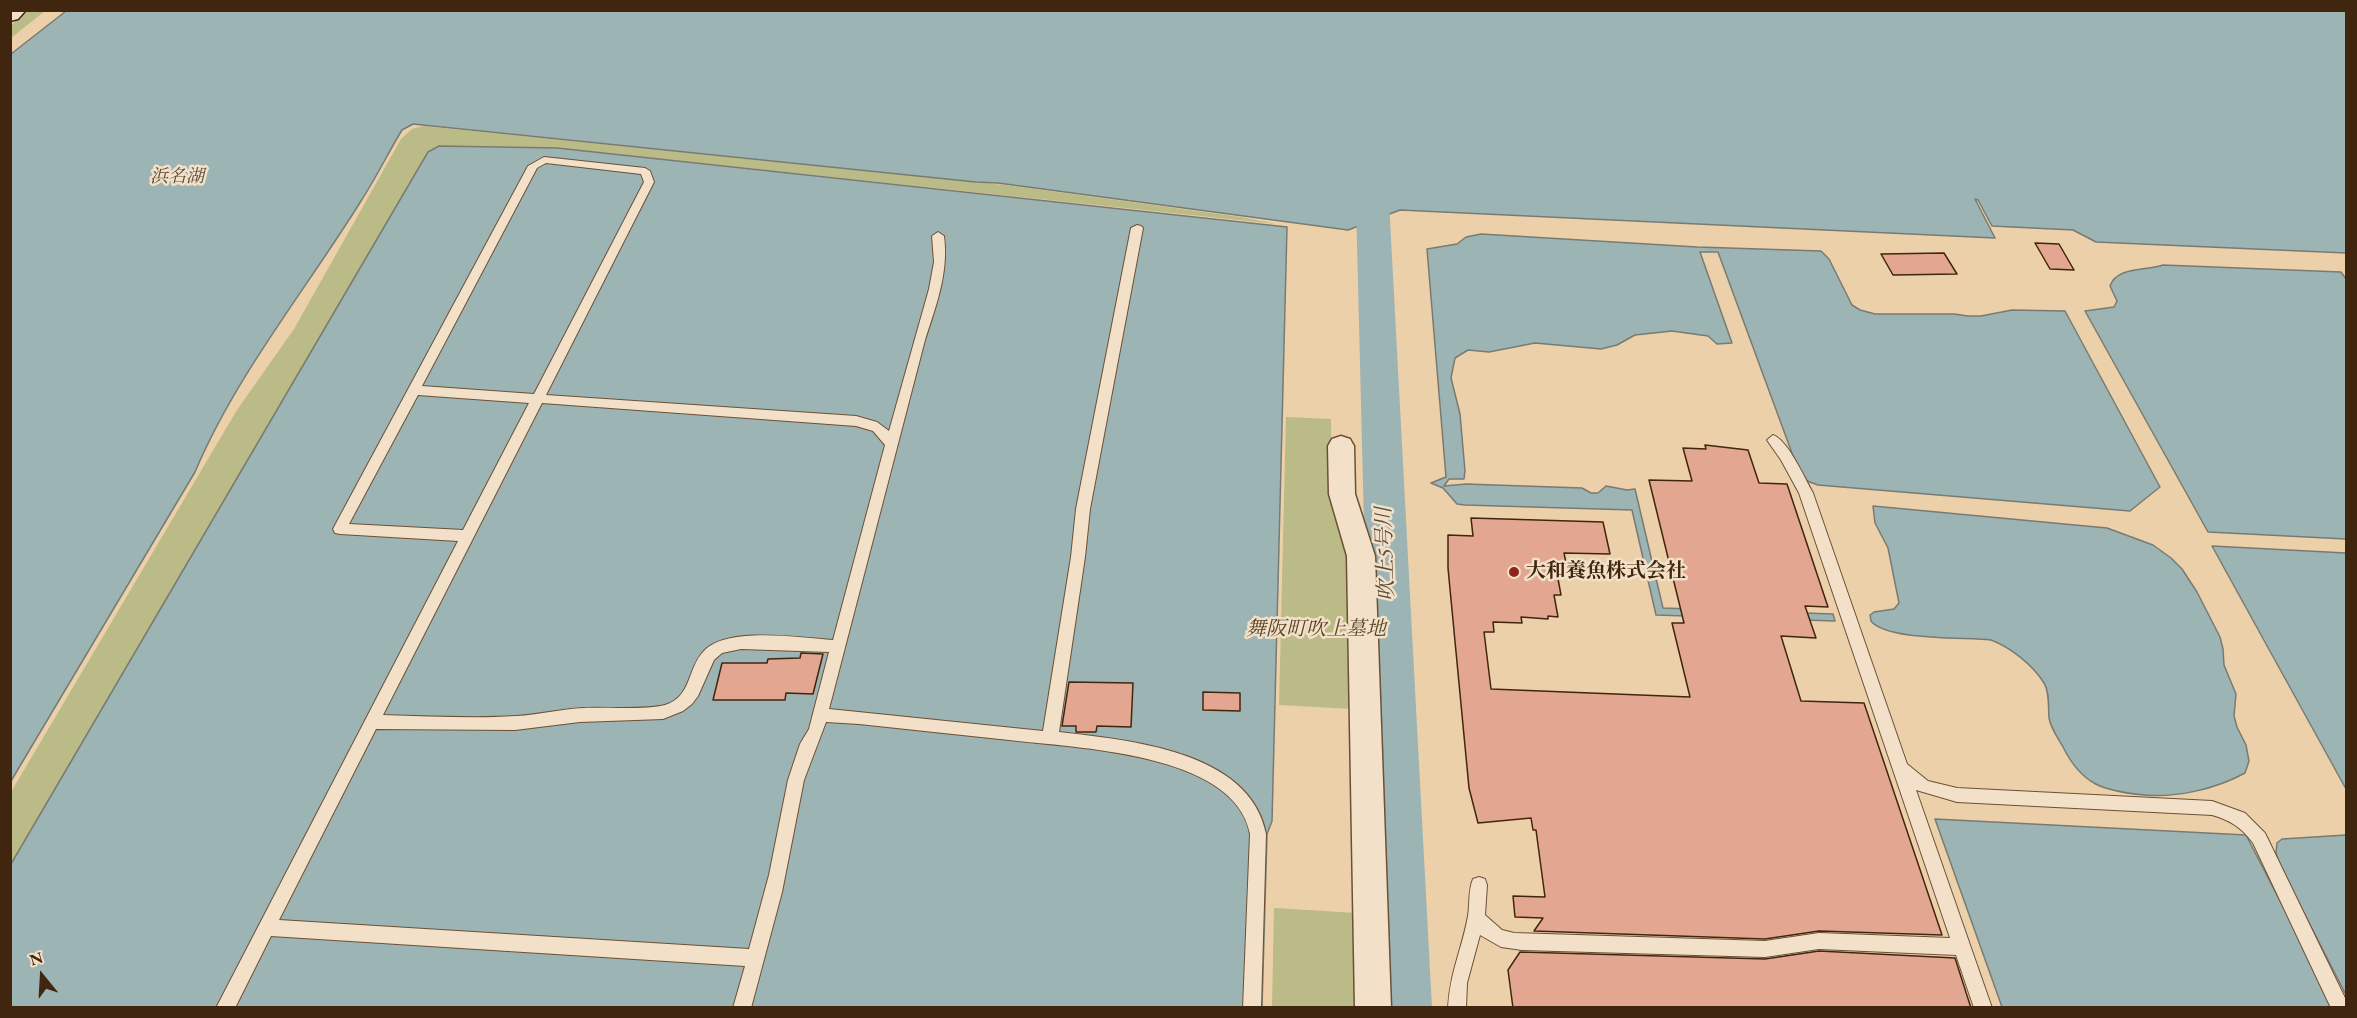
<!DOCTYPE html>
<meta charset="utf-8">
<style>
body{margin:0}
#map{position:relative;width:2357px;height:1018px;overflow:hidden;background:#ebd0aa;font-family:"EB Garamond",serif}
canvas{display:block}
.frame{position:absolute;inset:0;border:12px solid #41260f;pointer-events:none}
.north{position:absolute;left:12px;top:946px;width:60px;height:60px;-webkit-text-stroke:4px #f2e0c8;paint-order:stroke;rotate:342deg;font-size:16px;font-weight:700;line-height:24px;text-align:center;color:#41260f}
.north::after{content:'';display:block;margin:auto;width:21px;height:27px;background:#41260f;clip-path:polygon(50% 0,100% 100%,50% 72%,0 100%)}
</style>
<div id="map">
<canvas width="2357" height="1018"></canvas>
<div class="frame"></div>
<div class="north">N</div>
</div>
<script>
const g = document.querySelector('canvas').getContext('2d');
g.lineJoin = 'round';
function fill(path, color) {
  g.fillStyle = color;
  g.fill(path, 'evenodd');
}
function strokePath(path, color, width, dash) {
  g.strokeStyle = color;
  g.lineWidth = width;
  g.lineCap = dash ? 'butt' : 'round';
  g.setLineDash(dash || []);
  g.stroke(path);
}
function label(font, color, halo, rows, align = 'center') {
  g.font = font + ' "EB Garamond","Noto Serif JP",serif';
  g.lineWidth = 5;
  g.setLineDash([]);
  g.textBaseline = 'middle';
  g.strokeStyle = halo;
  g.fillStyle = color;
  for (const [text, x, y, turn = 0] of rows) {
    g.save();
    g.translate(x, y);
    g.rotate((+turn || 0) * Math.PI / 180);
    g.textAlign = isNaN(turn) ? turn : align;
    if (halo) g.strokeText(text, 0, 0);
    g.fillText(text, 0, 0);
    g.restore();
  }
}
const green = new Path2D(`
 M28,11H45L11,38V25Z
 M423,126L1005,185L1241,217L1276,224L557,148L447,146H440L428,152L11,864V792L237,410L294,329L401,139L412,129Z
 M1286,417L1331,419L1332,495L1351,556L1353,709L1279,705Z
 M1274,908L1357,913L1359,1007L1272,1008Z`);
const water = new Path2D(`
 M66,11H2346V253L2096,242L2073,230L1992,226L1978,200L1975,199L1995,238L1400,210L1348,230L998,183L976,182L413,124L402,130C388,153 376,178 361,201C305,291 236,375 195,472L11,781V54Z
 M439,146L557,148L1287,227L1272,821L1267,834L1262,1007H11V864L428,152Z
 M1481,234L1697,247L1821,251L1829,259L1852,305L1860,310L1875,314H1954L1968,316H1981L2012,310L2065,311L2160,487L2130,511L1818,485L1807,481L1796,464L1718,252H1700L1732,343L1717,344L1708,336L1672,331L1635,335L1617,345L1601,349L1535,343L1489,352L1468,350L1455,358L1451,378L1460,414L1465,471L1464,479H1449L1444,486L1466,484L1582,488L1591,493H1598L1606,486L1627,490L1635,489L1663,608L1833,614L1835,621L1656,615L1632,510L1465,505L1457,504L1443,488L1431,483L1446,477L1427,249L1457,244L1466,237Z
 M2163,265L2341,272L2346,279V539L2208,532L2085,311L2114,307L2117,301L2110,286C2117,266 2147,271 2163,265Z
 M1873,506L2107,528L2153,545L2171,558L2182,569L2197,592L2220,637L2223,649L2224,665L2236,694L2234,716L2237,727L2246,745L2249,761L2245,773C2216,789 2176,798 2144,795C2103,791 2082,785 2063,747C2058,738 2051,729 2049,718C2048,707 2050,693 2044,683C2033,665 2010,647 1991,640C1965,637 1887,641 1871,621L1870,615L1874,612L1894,609L1899,603L1888,548L1875,523Z
 M2212,546L2346,553V789Z
 M1935,819L2246,835L2335,1007H2002Z
 M2346,835V995L2280,866L2276,853L2277,843L2282,839Z`);
const river = new Path2D(`
 M1371,153L1383,156L1387,163L1432,1008H1376L1355,163L1359,156Z`);
const building = new Path2D(`
 M2035,243L2059,244L2074,270L2050,269Z
 M1944,253L1957,274L1893,275L1881,254Z
 M1705,445L1748,450L1759,483L1787,484L1828,607L1805,606L1816,638L1781,636L1801,701L1864,703L1942,935L1819,931L1765,939L1534,931L1543,918L1515,917L1513,896L1545,897L1536,830H1533L1531,818L1478,823L1469,788L1448,568V535L1473,536L1471,518L1603,522L1610,554L1564,553L1567,568H1556L1561,595H1554L1558,617L1548,616V619L1521,617L1522,623L1493,622L1494,632H1484L1491,689L1690,697L1672,623H1684L1649,480L1692,481L1683,448L1706,449Z
 M801,653L823,654L813,694L786,693L785,700H713L722,663H767L768,659L800,658Z
 M1069,682L1133,683L1131,727L1097,726L1096,732H1076V726H1062Z
 M1203,692L1240,693V711L1203,710Z
 M1819,951L1955,958L1971,1008H1513L1508,970L1520,952L1765,959Z`);
const lane = new Path2D(`
 M544,157L645,168L650,171L654,182L546,395L856,416L877,422L889,431L929,289L934,262L932,236L938,232L944,236C949,272 936,306 925,340L829,709L1043,731L1071,557L1076,509L1131,228L1137,225L1141,226L1143,228L1090,509L1085,557L1059,732C1127,740 1250,750 1266,834L1261,1008H1243L1250,834C1235,752 1074,748 1009,740C959,735 909,729 859,724L826,722L804,780L782,892L751,1008H733L745,966L271,936L235,1008H216L458,541L340,534L335,533L333,529L528,166ZM546,163L641,174L644,182L534,394L422,386L537,168ZM418,395L529,403L463,530L349,524ZM542,403L856,426L873,431L885,445L833,640C801,638 727,626 704,651C687,668 692,697 665,705C647,710 605,707 584,708C561,709 538,715 516,716C472,719 427,716 383,715ZM741,649L829,652L809,729L800,744L788,780L769,875L749,949L279,920L376,729L515,730L580,722L663,719L683,711L692,704L698,696L714,660L722,653Z
 M1773,435C1788,440 1805,479 1813,493L1907,764L1928,781L1957,788L2212,801L2245,813L2265,833L2346,1000V1008H2331L2253,843C2242,828 2230,820 2212,815L1957,802L1916,790L1992,1008H1974L1956,955L1819,949L1765,957L1522,950L1501,947L1480,935L1467,983L1466,1008H1448C1450,972 1462,949 1468,916C1470,904 1468,891 1473,879L1479,877L1485,879L1487,885L1485,915L1502,930L1514,933L1765,941L1819,933L1950,938L1799,493L1781,460L1767,440Z`);
const street = new Path2D(`
 M1341,436L1350,439L1354,446L1355,494L1375,556L1391,1008H1355L1347,556L1329,494L1328,446L1332,439Z`);
const secondary = new Path2D(`
 M10,10H26L18,19L10,21Z`);
const markers = [
 [1514,572,6,"#8f2418"]
];
const farWaternames = [
 ["浜名湖",177,177]
];
const poiNames = [
 ["大和養魚株式会社",1526,572]
];
const parkNames = [
 ["舞阪町吹上墓地",1316,630]
];
const waterNames = [
 ["吹上5号川",1386,554,-92]
];
fill(green, '#babb87');
fill(water, '#9db4b4');
strokePath(water, '#787b72', 1.5);
fill(river, '#9db4b4');
fill(building, '#e3a690');
strokePath(building, '#41260f', 1.5);
strokePath(lane, '#6c5036', 2);
strokePath(street, '#6c5036', 3);
strokePath(secondary, '#41260f', 3);
fill(lane, '#f2e0c8');
fill(street, '#f2e0c8');
fill(secondary, '#f2e0c8');
for (const [x, y, r, color] of markers) {
  const dot = new Path2D();
  dot.arc(x, y, r, 0, 2 * Math.PI);
  g.fillStyle = color;
  g.fill(dot);
  strokePath(dot, '#f2e0c8', 2);
}
label('italic 18px', '#584a38', '#f2e0c8', farWaternames);
label('bold 20px', '#41260f', '#f2e0c8', poiNames, 'left');
label('italic 20px', '#594427', '#f2e0c8', parkNames);
label('italic 21px', '#584a38', '#f2e0c8', waterNames);
</script>
